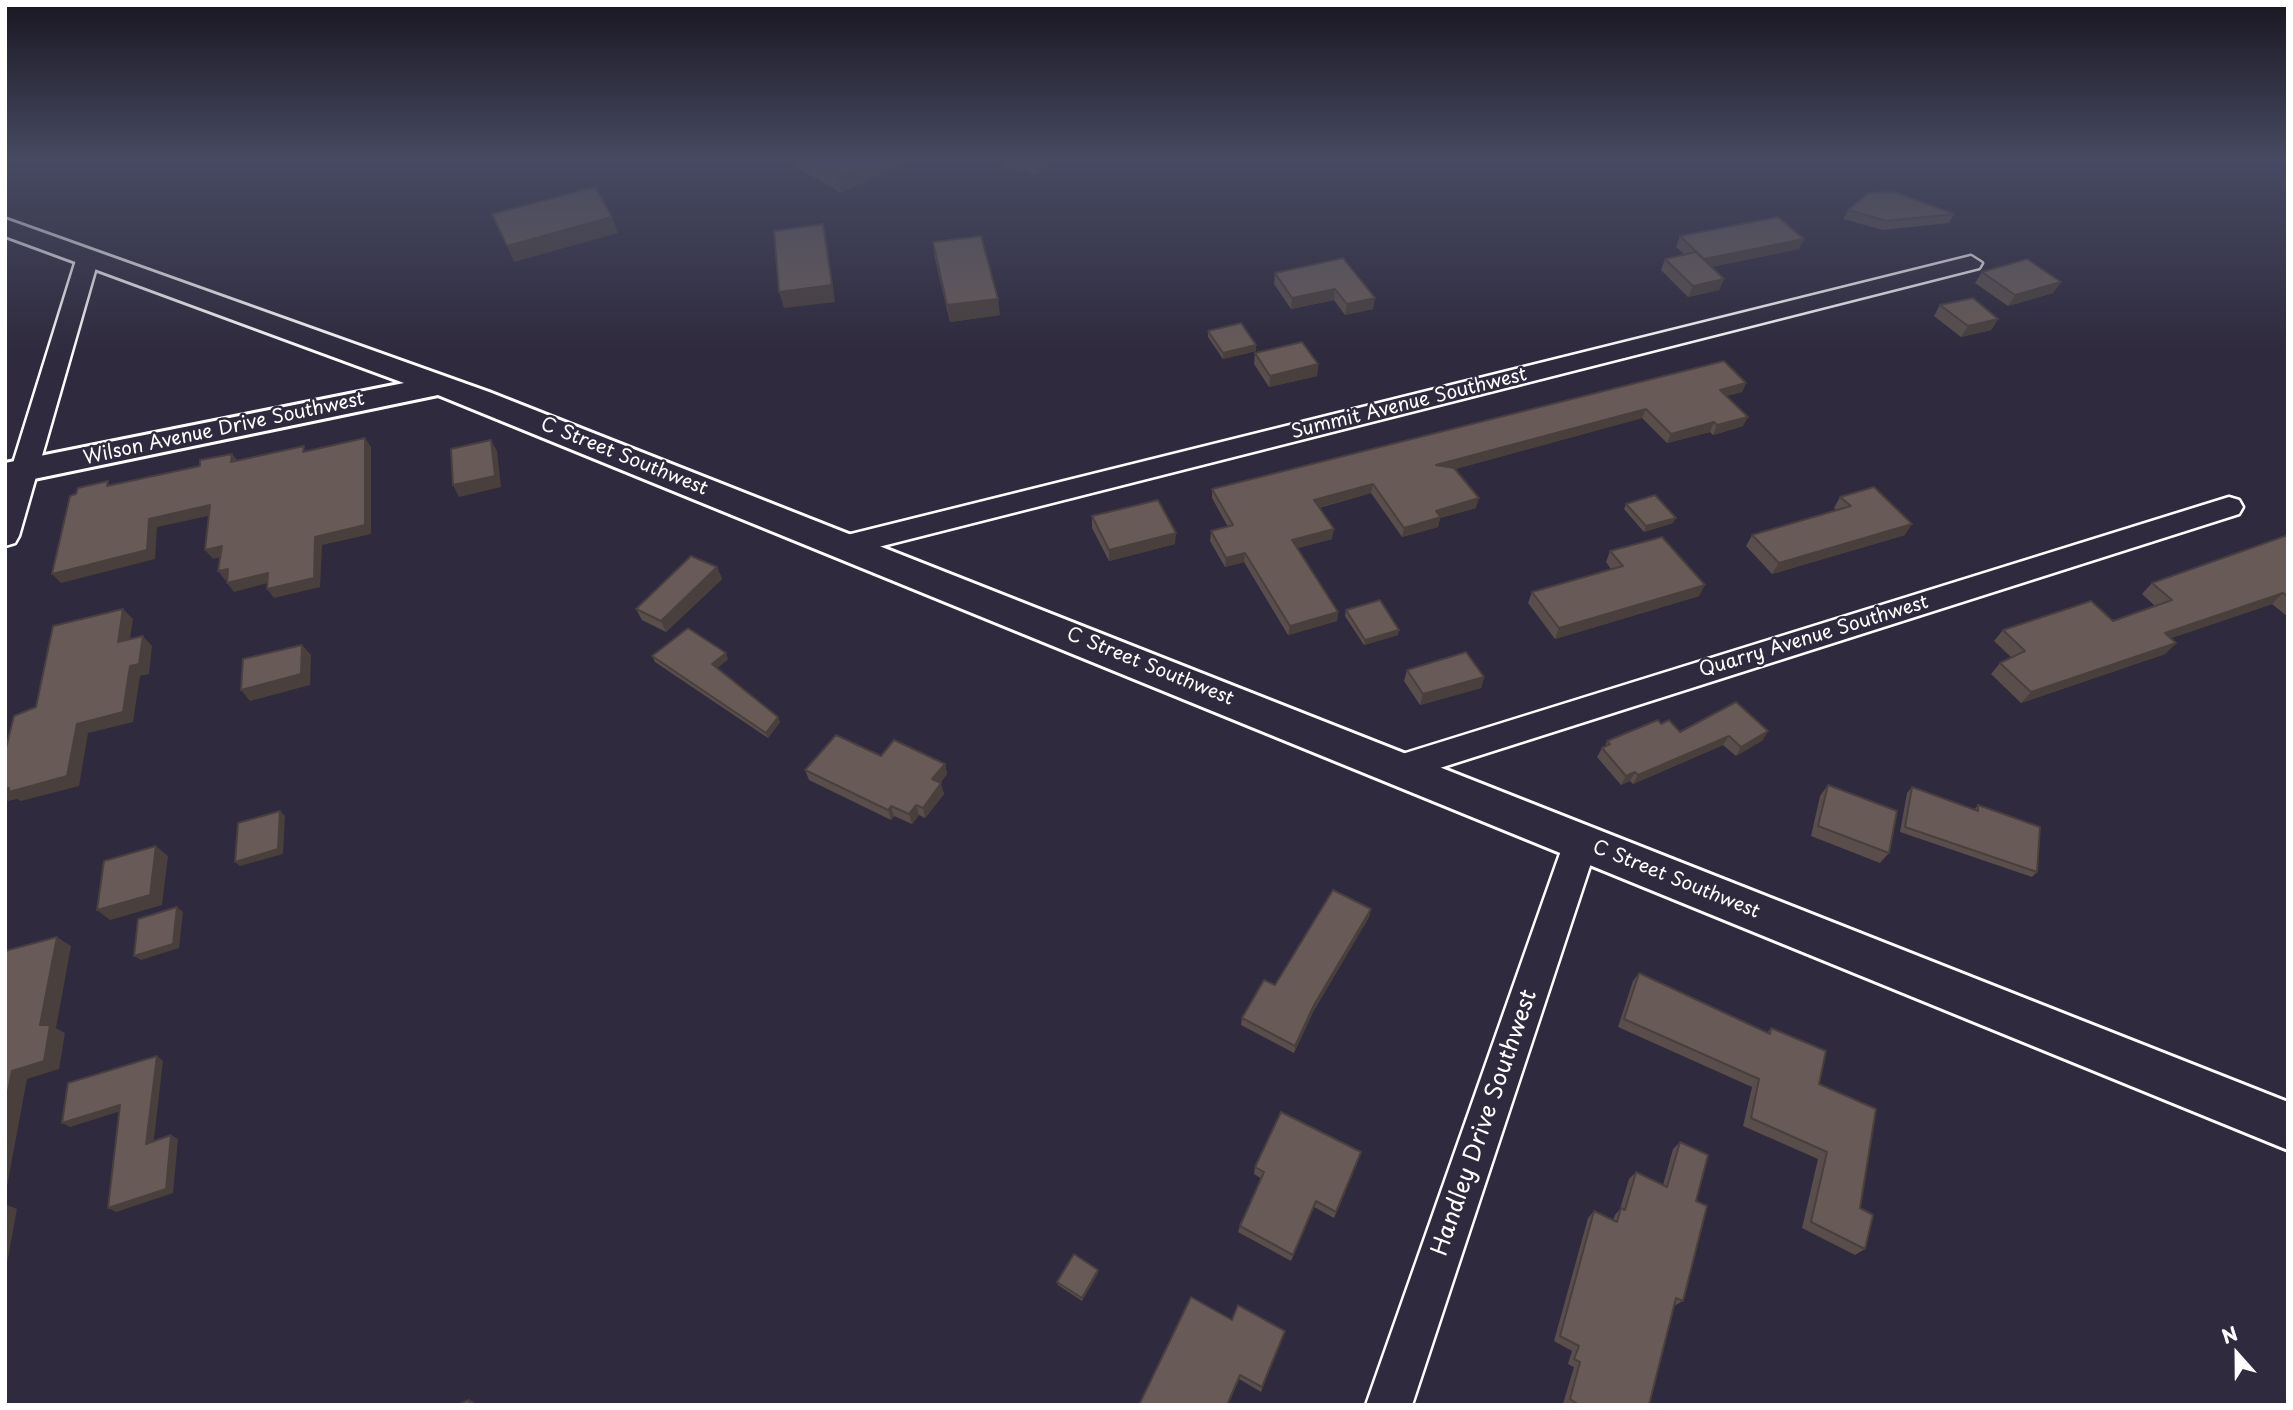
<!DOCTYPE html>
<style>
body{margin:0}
#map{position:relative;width:2293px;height:1410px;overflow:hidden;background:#2f2a3d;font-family:"Playpen Sans",sans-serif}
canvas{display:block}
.frame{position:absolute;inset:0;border:7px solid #fff;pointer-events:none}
.north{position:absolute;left:2202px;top:1319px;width:70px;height:70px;-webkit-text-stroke:5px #2f2a3d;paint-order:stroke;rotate:339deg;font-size:19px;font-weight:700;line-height:28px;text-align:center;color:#fff}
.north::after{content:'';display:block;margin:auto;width:24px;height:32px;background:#fff;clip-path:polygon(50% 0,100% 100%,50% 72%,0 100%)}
</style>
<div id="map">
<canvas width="2293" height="1410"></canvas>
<div class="frame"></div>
<div class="north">N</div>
</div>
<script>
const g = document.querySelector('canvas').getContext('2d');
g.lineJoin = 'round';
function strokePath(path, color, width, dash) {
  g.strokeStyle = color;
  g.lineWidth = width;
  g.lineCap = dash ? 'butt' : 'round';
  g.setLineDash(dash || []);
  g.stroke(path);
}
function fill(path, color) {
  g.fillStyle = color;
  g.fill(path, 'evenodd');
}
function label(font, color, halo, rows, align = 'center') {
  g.font = font + ' "Playpen Sans",sans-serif';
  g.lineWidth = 5;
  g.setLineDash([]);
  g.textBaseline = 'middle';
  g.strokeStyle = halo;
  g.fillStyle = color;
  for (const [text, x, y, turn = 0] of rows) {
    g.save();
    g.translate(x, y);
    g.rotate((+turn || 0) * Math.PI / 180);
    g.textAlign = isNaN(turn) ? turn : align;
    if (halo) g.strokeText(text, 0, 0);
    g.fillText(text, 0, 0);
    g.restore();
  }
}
const street = new Path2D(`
 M88,250L99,257L19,536L15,543L5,546V489L77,257Z
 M1971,256L1982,263L1979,268L847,555L837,552L833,545L837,538L847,535Z
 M2229,497L2239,500L2243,507L2239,514L1399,781L1387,777L1383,768L1387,759L1399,755Z
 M1581,827L1593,832L1598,842L1412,1405H1366L1564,842L1569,832Z`);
const secondary = new Path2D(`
 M5,219L489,392L2288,1102V1150L438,395L5,485V463L404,383L5,236Z`);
const wall = new Path2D(`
 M504,159H533L524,163L518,160L510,163Z
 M783,159H914L841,193Z
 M1003,159H1053L1037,175L1004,167Z
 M1848,210L1954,214L1949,223L1883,230L1843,219Z
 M1680,236L1804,239L1799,249L1711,267L1724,279L1719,290L1688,297L1661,270L1665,259L1685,255L1676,247Z
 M933,242L1000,315L950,322L935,259Z
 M1343,258L1373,309L1345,315L1334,300L1291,309L1274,284L1275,273Z
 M1982,272L2061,282L2053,293L2008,306L1975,283Z
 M1940,305L1998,319L1991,330L1961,337L1934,316Z
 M1208,331L1256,345V351L1223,359L1208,337Z
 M1255,353L1318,364L1317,376L1269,387L1254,364Z
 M1746,383L1742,392L1726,396L1743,426L1713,435L1710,432L1667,443L1642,418L1455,469L1476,508L1440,518L1438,527L1402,537L1371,493L1319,508L1332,539L1297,548L1338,612L1337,621L1288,635L1244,562L1225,567L1210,541L1211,531L1228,527L1212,498V489Z
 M1840,497L1905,535L1772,574L1746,546L1752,535L1837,511L1834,508Z
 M1626,504L1673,523L1644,532L1624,509Z
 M1092,516L1175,544L1109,561L1092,528Z
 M2288,535V617L2272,604L2171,638L2176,643L2165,654L2021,703L1991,674L2000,663L2012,658L1994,641L2003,630L2113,621L2155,606L2142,594L2152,583Z
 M1610,551L1699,596L1555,639L1528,603L1532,592L1611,569L1606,562Z
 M717,567L722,579L666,632L642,620L636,609Z
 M1346,610L1398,635L1364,645L1345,616Z
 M652,656L728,659L717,668L780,722L768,738L655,662Z
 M1407,670L1484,677L1481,688L1420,705L1404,681Z
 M1736,702L1763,740L1736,756L1723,745L1633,784L1630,781L1621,785L1597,757L1602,748L1605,747L1607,741L1661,724L1680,732Z
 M881,756L945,764L947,774L940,783L944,794L925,818L919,815L912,824L894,816L891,820L809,780L805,770Z
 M1828,785L1889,853L1880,863L1811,836L1820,796Z
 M1912,787L1974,810L1978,805L2037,872L2032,877L1900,832L1907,793Z
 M1371,909L1369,917L1313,1012L1294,1053L1241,1025L1242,1018L1275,985Z
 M1639,973L1767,1033L1771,1028L1819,1084L1860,1208L1865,1249L1855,1255L1802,1228L1818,1159L1743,1126L1752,1087L1618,1027L1633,981Z
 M1680,1142L1696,1201L1683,1301L1674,1306L1649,1405H1565L1563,1404L1574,1367L1568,1364L1572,1351L1554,1341L1588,1218L1594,1211L1613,1220L1615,1215L1620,1209L1629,1179L1636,1172L1663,1185L1673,1149Z
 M1361,1152L1334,1218L1314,1207L1291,1261L1238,1232L1240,1226L1262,1179L1254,1174L1255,1167Z
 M1098,1270V1273L1082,1301L1058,1285L1057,1282Z
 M1232,1320L1285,1331L1261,1392L1239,1379L1228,1405H1139Z`);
const shadedWall = new Path2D(`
 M508,159H518V160L510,163Z
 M522,159H533L524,163Z
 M877,159H914L841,193L838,177Z
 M1036,159H1053L1037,175Z
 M612,217L618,233L514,262L507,246Z
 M823,224L827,241L835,302L784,308L779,292Z
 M1804,239L1799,249L1700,269L1704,259Z
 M1724,279L1719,290L1688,297L1693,286Z
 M2061,282L2053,293L2008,306L2015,295Z
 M1335,289L1334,300L1291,309L1292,298Z
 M1375,298L1373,309L1345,315L1347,304Z
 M998,299L1000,315L950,322L947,305Z
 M1998,319L1991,330L1961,337L1968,326Z
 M1256,345V351L1223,359V353Z
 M1318,364L1317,376L1269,387L1270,376Z
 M1746,383L1742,392L1715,399L1720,390Z
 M1646,409L1642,418L1434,475L1436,465Z
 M1748,417L1743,426L1713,435L1717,425Z
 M1714,422L1710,432L1667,443L1671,434Z
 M365,438L371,447V534L322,545L320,587L274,598L267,589L315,537Z
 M491,440L497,451L501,487L459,497L453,485Z
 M232,454L239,462H231Z
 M1373,484L1371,493L1313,509L1314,500Z
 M1479,498L1476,508L1440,518L1438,527L1402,537L1404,528L1436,511Z
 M210,505L217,514L157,527L155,559L61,583L52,574L149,519Z
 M1676,518L1673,523L1644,532L1646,526Z
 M1912,524L1905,535L1772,574L1779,563Z
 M1334,529L1332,539L1291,550L1292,540Z
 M1176,533L1175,544L1109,561V550Z
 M222,546L229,555L213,559L205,550Z
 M1245,553L1244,562L1225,567L1226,558Z
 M717,567L722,579L666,632L661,621Z
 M228,569L235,577L225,580L218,571Z
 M268,573L275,581L234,592L227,583Z
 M1705,585L1699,596L1555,639L1559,628Z
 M2283,593L2272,604L2154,644L2165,633Z
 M123,609L133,619L128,652L118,642Z
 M1338,612L1337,621L1288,635L1290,626Z
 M1399,630L1398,635L1364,645L1365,640Z
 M143,636L152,646L149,674L140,676L133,722L88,733L79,786L21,801L17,799L8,801L5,799V789L9,788L77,724L130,666Z
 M2176,643L2165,654L2021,703L2031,692Z
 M302,645L311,655L310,685L250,701L241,690Z
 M726,653L728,659L715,670L712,664Z
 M1484,677L1481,688L1420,705L1423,694Z
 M778,717L780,722L768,738L766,733Z
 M1768,731L1763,740L1736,756L1741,747Z
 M1729,736L1723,745L1633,784L1638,775Z
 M945,764L947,774L935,789L932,779Z
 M1635,772L1630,781L1621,785L1626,776Z
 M941,783L944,794L925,818L923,808Z
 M916,805L919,815L912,824L909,814Z
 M891,806L894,816L891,820L888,810Z
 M280,811L285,816L283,854L240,866L235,862Z
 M156,846L168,856L162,905L110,920L97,910Z
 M177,907L183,912L179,948L141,960L134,956Z
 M1371,909L1369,917L1313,1012L1294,1053L1295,1046L1314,1005Z
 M57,937L71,946L56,1028L65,1033L59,1069L27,1079L5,1197V1106L12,1071L40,1025Z
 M157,1056L163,1061L153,1147L146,1144Z
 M120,1105L127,1109L70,1127L62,1123Z
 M171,1135L178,1139L173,1193L116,1212L108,1208Z
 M5,1204L17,1209L5,1274Z
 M1098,1270V1273L1082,1301V1298Z
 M469,1400L474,1402V1405H469Z`);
const building = new Path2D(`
 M807,159H877L838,177Z
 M595,187L612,217L507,246L492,214Z
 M1894,192L1954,214L1887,221L1848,210L1868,193Z
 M1778,217L1804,239L1704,259L1680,236Z
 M823,224L832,285L779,292L774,231Z
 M981,236L998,299L947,305L933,242Z
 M1696,252L1724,279L1693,286L1665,259Z
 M1343,258L1375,298L1347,304L1335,289L1292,298L1275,273Z
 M2027,259L2061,282L2015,295L1982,272Z
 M1973,298L1998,319L1968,326L1940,305Z
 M1241,323L1256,345L1223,353L1208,331Z
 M1302,342L1318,364L1270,376L1255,353Z
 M1724,361L1746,383L1720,390L1748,417L1717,425L1714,422L1671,434L1646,409L1436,465L1454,468L1479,498L1436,511L1441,517L1404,528L1373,484L1314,500L1334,529L1292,540L1338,612L1290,626L1245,553L1226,558L1211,531L1233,525L1212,489Z
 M365,438V525L315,537L314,578L267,589L268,573L227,583L228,569L218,571L222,546L205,550L210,505L149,519L147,550L52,574L70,496L76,494L78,488L108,481L107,486L200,466V460L232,454L231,462L304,446L303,452Z
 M491,440L495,476L453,485L451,449Z
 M1874,487L1912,524L1779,563L1752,535L1851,506L1840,497Z
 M1655,495L1676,518L1646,526L1626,504Z
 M1158,500L1176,533L1109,550L1092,516Z
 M2288,535V596L2283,593L2165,633L2176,643L2031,692L2000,663L2025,651L2003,630L2091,601L2113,621L2172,600L2152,583Z
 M1662,537L1705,585L1559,628L1532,592L1623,566L1610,551Z
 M691,556L717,567L661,621L636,609Z
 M1380,600L1399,630L1365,640L1346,610Z
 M123,609L118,642L143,636L139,664L130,666L123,712L77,724L67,776L9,792V788L5,789V752L14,716L36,707L53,626Z
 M688,628L726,653L712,664L778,717L766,733L652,656Z
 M302,645L301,674L241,690L243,659Z
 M1466,652L1484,677L1423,694L1407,670Z
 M1736,702L1768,731L1741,747L1729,736L1638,775L1635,772L1626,776L1602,748L1610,744L1607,741L1658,720L1661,724L1669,720L1680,732Z
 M836,735L881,756L894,740L945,764L932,779L941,783L923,808L916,805L909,814L891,806L888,810L805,770Z
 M1828,785L1897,811L1889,853L1818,826Z
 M1912,787L1978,811V805L2040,827L2037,872L1905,827Z
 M280,811L278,849L235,862L238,823Z
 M156,846L150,895L97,910L104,861Z
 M1333,890L1371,909L1314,1005L1295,1046L1242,1018L1264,980L1275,985Z
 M177,907L173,944L134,956L138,919Z
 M57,937L40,1025H50L44,1061L12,1071L5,1106V951Z
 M1639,973L1770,1034L1771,1028L1826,1051L1819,1084L1876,1109L1860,1208L1873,1215L1865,1249L1811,1222L1827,1152L1751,1118L1759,1079L1624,1019Z
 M157,1056L146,1144L171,1135L166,1189L108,1208L120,1105L62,1123L68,1083Z
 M1281,1112L1361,1152L1336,1212L1316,1201L1293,1255L1240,1226L1264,1172L1255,1167Z
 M1680,1142L1708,1155L1696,1201L1707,1206L1683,1301L1676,1298L1649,1405H1579L1570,1399L1580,1362L1574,1359L1579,1346L1560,1336L1594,1211L1617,1222L1621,1208L1625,1210L1636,1172L1667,1187Z
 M1074,1254L1098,1270L1082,1298L1057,1282Z
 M1191,1297L1232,1320L1238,1305L1285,1331L1262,1387L1240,1375L1227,1405H1139Z
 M469,1400V1405H457Z`);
const streetNames = [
 ["Summit Avenue Southwest",1409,404,-14],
 ["Wilson Avenue Drive Southwest",224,429,-12],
 ["C Street Southwest",624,457,22],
 ["Quarry Avenue Southwest",1814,637,-17],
 ["C Street Southwest",1150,667,22],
 ["C Street Southwest",1676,880,22]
];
const nearStreetnames = [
 ["Handley Drive Southwest",1485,1123,-71]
];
strokePath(street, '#fff', 5);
strokePath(secondary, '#fff', 6);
fill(street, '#2f2a3d');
fill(secondary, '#2f2a3d');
fill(wall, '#594e4b');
fill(shadedWall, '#49403d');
fill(building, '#685b57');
strokePath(building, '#49403d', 2);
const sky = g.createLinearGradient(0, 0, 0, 357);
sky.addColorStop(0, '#1a1722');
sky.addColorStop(0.45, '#474a62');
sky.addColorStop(1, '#474a6200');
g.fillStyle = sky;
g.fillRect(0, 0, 2293, 357);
label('19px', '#fff', '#2f2a3d', streetNames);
label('23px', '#fff', '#2f2a3d', nearStreetnames);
</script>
